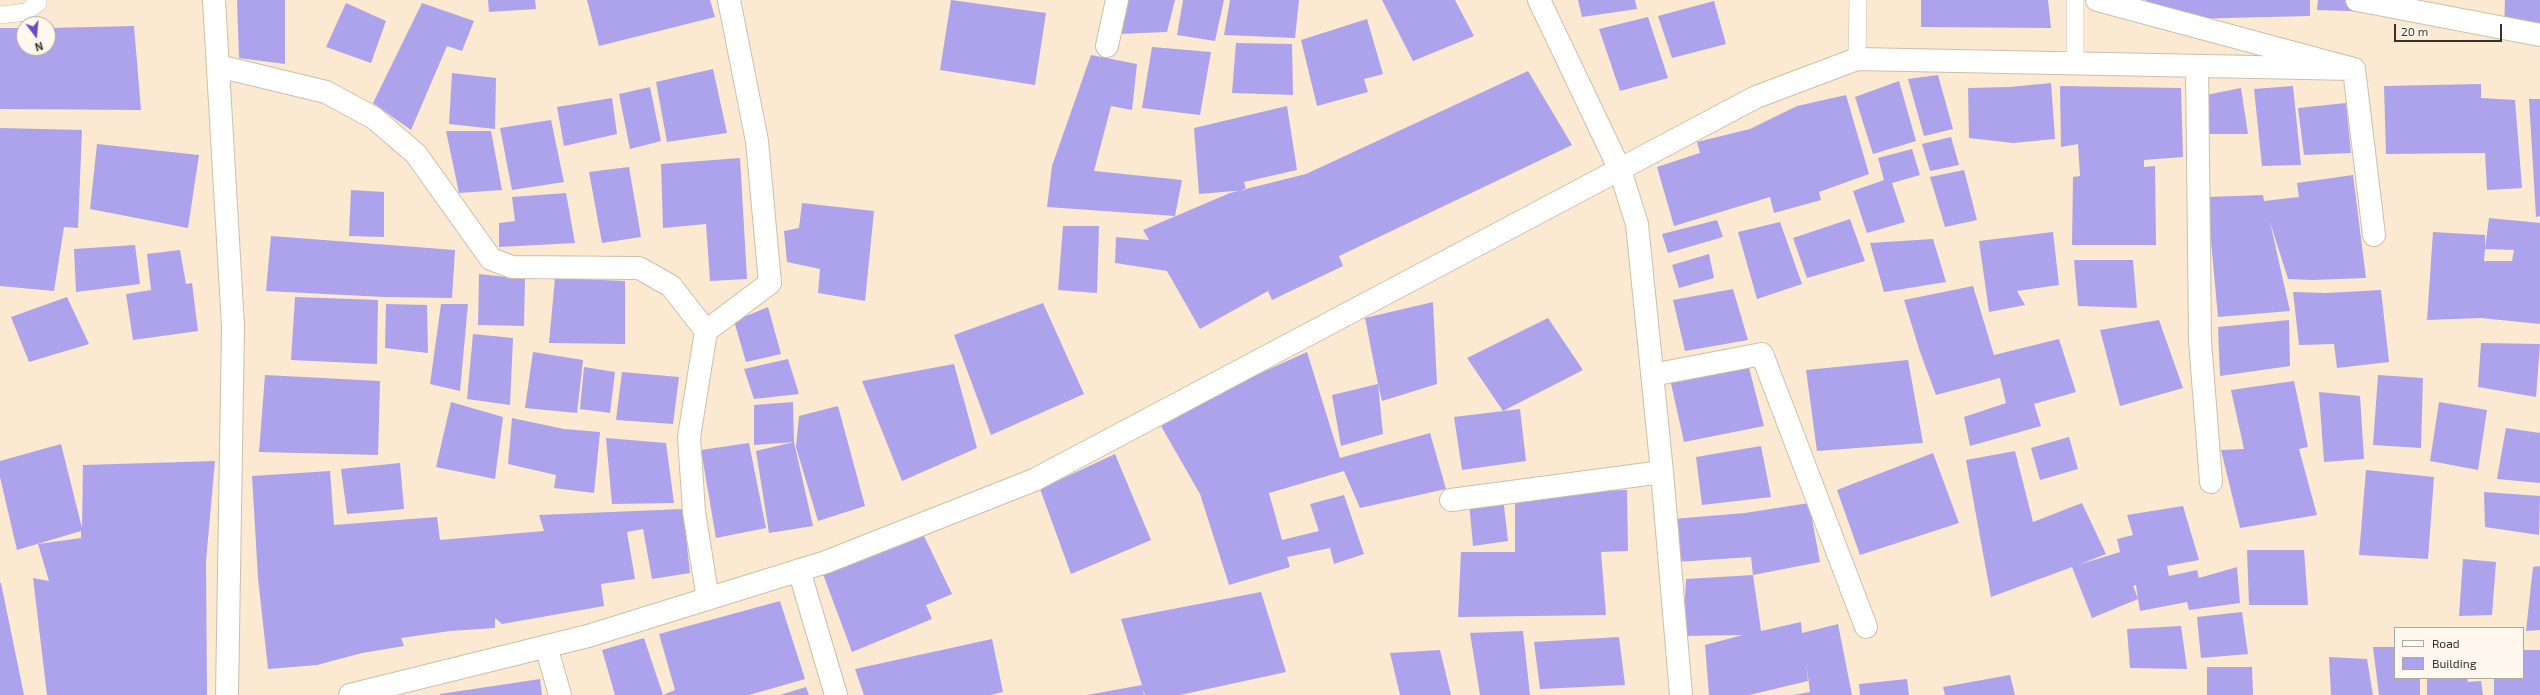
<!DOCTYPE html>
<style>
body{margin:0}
#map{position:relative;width:2540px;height:695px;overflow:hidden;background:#fbe9d2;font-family:"Exo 2",sans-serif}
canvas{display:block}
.legend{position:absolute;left:2394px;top:627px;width:130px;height:52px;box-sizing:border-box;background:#fff8ef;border:1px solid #afa89f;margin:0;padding:5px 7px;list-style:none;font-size:12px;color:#383128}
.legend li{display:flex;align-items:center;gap:8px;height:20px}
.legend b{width:20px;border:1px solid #afa89f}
.north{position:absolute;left:16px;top:16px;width:40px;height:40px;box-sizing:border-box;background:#fff8ef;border:1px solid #afa89f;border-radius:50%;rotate:164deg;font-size:11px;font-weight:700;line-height:16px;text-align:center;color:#383128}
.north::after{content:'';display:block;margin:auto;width:14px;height:18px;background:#684cc5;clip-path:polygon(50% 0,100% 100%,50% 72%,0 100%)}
.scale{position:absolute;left:2394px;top:24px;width:108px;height:18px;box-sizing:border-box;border:2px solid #383128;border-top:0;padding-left:5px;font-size:12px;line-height:14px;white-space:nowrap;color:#383128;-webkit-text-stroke:3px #fff8ef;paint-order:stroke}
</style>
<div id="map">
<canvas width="2540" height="695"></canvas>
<ul class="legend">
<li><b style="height:5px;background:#fff"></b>Road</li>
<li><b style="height:11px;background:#aca3ec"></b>Building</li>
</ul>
<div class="north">N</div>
<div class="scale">20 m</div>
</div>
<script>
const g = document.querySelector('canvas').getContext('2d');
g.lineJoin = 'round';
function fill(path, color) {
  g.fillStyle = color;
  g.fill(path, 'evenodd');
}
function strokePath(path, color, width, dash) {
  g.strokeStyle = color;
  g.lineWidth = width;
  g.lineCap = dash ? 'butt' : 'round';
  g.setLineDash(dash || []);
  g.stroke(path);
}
const building = new Path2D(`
 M237,0H285V64L239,58Z
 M488,0H535L536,9L489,12Z
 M587,0H710L715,17L599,46Z
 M951,0L1046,13L1035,85L940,70Z
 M1127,0H1175L1167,32L1118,34Z
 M1183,0H1224L1215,41L1177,35Z
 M1230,0H1299L1295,38L1224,35Z
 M1382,0H1455L1474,36L1413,61Z
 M1578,0H1635L1637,9L1582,17Z
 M1921,0H2048L2051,28L1921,27Z
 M2146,0H2310V16L2146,20Z
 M2318,0H2379V12L2317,10Z
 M2505,0H2540V31L2504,32Z
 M1714,1L1726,44L1672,58L1658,16Z
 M346,3L386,21L371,63L326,47Z
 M422,3L474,21L462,51L447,46L411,130L373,103Z
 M1648,17L1668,78L1620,91L1599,29Z
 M1367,19L1383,74L1364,79L1368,92L1317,106L1301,40Z
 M134,26L141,110L0,109V28H24V48H48V28Z
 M1236,43L1292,44L1293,95L1232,93Z
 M1152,47L1211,52L1200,115L1142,108Z
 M1091,55L1137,64L1132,110L1111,106L1094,171L1182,180L1175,216L1047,207L1052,166Z
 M713,69L727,133L667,142L656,82Z
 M1528,71L1572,145L1339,256L1343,266L1272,300L1268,291L1200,329L1167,271L1115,263L1116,237L1149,240L1143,230L1230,193L1306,174Z
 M452,73L496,78L495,129L449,124Z
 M1938,75L1953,129L1924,136L1908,79Z
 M1899,81L1916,141L1873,154L1855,97Z
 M2051,83L2055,139L2013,143L1969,138L1968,88L2010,87Z
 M2481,84V98L2515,100L2522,188L2487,190L2485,153L2386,154L2384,86Z
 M2060,86L2181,88L2183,157L2144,160V167L2155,166L2156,245H2072L2073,177L2080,176L2078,144L2061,147Z
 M2293,86L2301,165L2262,166L2254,89Z
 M650,87L661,141L630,149L619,94Z
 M2241,88L2248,134H2209L2206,95Z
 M1846,95L1869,174L1819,192L1821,200L1774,213L1770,197L1674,226L1657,167L1700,153L1697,142L1750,129L1797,106Z
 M612,98L617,134L564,146L557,107Z
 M2529,99H2540V216L2536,217Z
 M2346,103L2351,153L2304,155L2298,108Z
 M1287,106L1297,170L1244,182L1242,174L1246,190L1199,194L1194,128Z
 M551,120L564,182L512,190L500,128Z
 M0,128L82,130L78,228L64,227L54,291L0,286Z
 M446,131H491L502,190L459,193Z
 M1951,137L1959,165L1930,171L1922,144Z
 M97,144L199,155L188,228L90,209Z
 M1912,149L1920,175L1892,183L1905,222L1867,233L1853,191L1884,180L1878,158Z
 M740,158L747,279L710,281L706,224L663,228L661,164Z
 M629,167L641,237L602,243L589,172Z
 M1964,170L1977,220L1945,227L1930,177Z
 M2353,175L2366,278L2312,280L2288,279L2270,222L2290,311L2218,317L2207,197L2263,195L2264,201L2299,197L2297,183Z
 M351,190L384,192V237L349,236Z
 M566,193L575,243L499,247V223L515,221L512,197Z
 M802,203L874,211L865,301L818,293L820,269L787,262L784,231L799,228Z
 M2489,218L2540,223V324L2481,318L2427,320L2433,232L2485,235V249ZM2485,249L2514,250L2512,261H2484Z
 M1850,219L1865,261L1807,278L1793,238Z
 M1717,220L1723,237L1668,253L1662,234Z
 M1780,222L1802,284L1757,299L1738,232Z
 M1063,226H1099L1097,293L1058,290Z
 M2053,232L2059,285L2017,291L2025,305L1989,312L1979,241Z
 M271,236L455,250L452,298L384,297L266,291Z
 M1933,239L1946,282L1884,292L1870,243Z
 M135,245L140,284L76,292L74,249Z
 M180,250L186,284L192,283L198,331L133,340L126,294L151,290L147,254Z
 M1709,254L1714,278L1679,288L1672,265Z
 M2074,260H2133L2137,308L2078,306Z
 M479,274L525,279L524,326L478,325Z
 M555,278L625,281V344L549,343Z
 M1973,286L1994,355L2059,339L2076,392L2034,404L2041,426L1970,446L1964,417L2006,403L2000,378L1936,395L1920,352L1904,300Z
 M1733,289L1748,340L1685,351L1673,300Z
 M2381,290L2389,362L2337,368L2334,344L2299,345L2293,292L2326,293Z
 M67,297L89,344L29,362L11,317Z
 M295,297L378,300L377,364L291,360Z
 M1433,302L1437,384L1382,401L1378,384L1383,434L1341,446L1332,395L1378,384L1365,318Z
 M1043,303L1084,394L991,435L954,335Z
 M386,304L427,305L428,353L385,348Z
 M441,304H468L460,391L430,384Z
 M768,307L781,354L746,362L734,321Z
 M1548,318L1583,370L1503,411L1467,358Z
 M2159,320L2183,388L2120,406L2100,330Z
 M2289,320L2290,366L2220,376L2218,327Z
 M473,334L513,338L510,405L467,399Z
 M2481,343L2540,344L2536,397L2478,387Z
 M533,352L583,360L577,413L525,408Z
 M1307,352L1340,458L1430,433L1446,489L1360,508L1344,471L1269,493L1282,540L1319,531L1310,504L1344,495L1364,554L1334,564L1330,548L1287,557L1290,567L1229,585L1200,494L1161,426L1245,380Z
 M788,359L799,394L754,399L744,369Z
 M1908,360L1923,443L1817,451L1806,370Z
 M954,364L977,448L902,481L862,381Z
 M1748,364L1764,426L1684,442L1670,379Z
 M584,367L615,372L610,413L580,409Z
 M622,372L679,377L673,424L616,420Z
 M265,375L380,381L378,455L259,452Z
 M2378,375L2423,378L2421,448L2373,445Z
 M2294,381L2308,447L2299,449L2317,515L2240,528L2221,450L2244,449L2231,390Z
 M2319,392L2360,396L2364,459L2324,462Z
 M451,402L503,417L495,479L436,467Z
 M793,402L794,442L754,445V405Z
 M2439,402L2487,410L2478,470L2430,461Z
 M838,406L865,506L818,521L796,447L799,416Z
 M1520,409L1526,461L1462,470L1454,417Z
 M512,418L564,429L600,432L594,493L554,488L556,475L508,464Z
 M2506,428L2540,433V483L2497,479Z
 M2069,437L2078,469L2040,480L2031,448Z
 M606,438L666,443L674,503L612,504Z
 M794,442L813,526L769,533L756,451Z
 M749,443L766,528L716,538L701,450Z
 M61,444L82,528L83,465L215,461L206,561L207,695H47L33,578L49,581L38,544L81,538V531L17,550L0,477V461Z
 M1761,446L1771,497L1702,505L1696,457Z
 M2015,451L2033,522L2082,503L2106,554L2078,565L2120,552L2117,539L2133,535L2127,515L2183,506L2199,560L2167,566L2169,576L2197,570L2199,578L2237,567L2240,603L2189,610L2187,602L2140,611L2138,599L2092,618L2072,567L1991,597L1966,460ZM2136,585L2138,599L2133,586Z
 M1933,453L1959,523L1860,555L1837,490Z
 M1115,454L1151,540L1071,574L1040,489Z
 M400,463L404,509L347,514L341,469Z
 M2366,470L2434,477L2428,559L2359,555Z
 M330,471L334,525L437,517L440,540L544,531L539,515L683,509L690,573L652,579L643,529L627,532L635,579L601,584L604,606L502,624L495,618V628L450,631L401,638L404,646L362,653L317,665L268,669L258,578L252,476Z
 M1627,490L1628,551L1601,552L1606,615L1458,617L1461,552H1515V494Z
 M2484,492L2540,496L2539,535L2485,527Z
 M1503,497L1508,541L1473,546L1469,502Z
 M1809,503L1820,562L1753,575L1751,557L1676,562L1673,519L1745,513Z
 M924,536L952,594L926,605L932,619L852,652L823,574Z
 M2247,550H2304L2308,605H2249Z
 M2463,559L2496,562L2492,615L2459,616Z
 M2540,566V630L2526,631L2533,567Z
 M1753,575L1761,631L1801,622L1802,633L1838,624L1852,695H1793L1810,692L1806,661L1808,681L1749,695H1709L1705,645L1743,635L1683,636L1686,579Z
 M0,583H1L24,695H0Z
 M1261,592L1286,672L1180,695H1145L1143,690L1144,695H1087L1142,685L1121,619Z
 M780,601L805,679L749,695H663L675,690L659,634Z
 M2242,612L2248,654L2201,658L2197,617Z
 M2181,626L2187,669L2130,668L2127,629Z
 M1523,631L1530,695H1480L1470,633Z
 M1619,637L1625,685L1540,689L1534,642Z
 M644,638L663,695H615L602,650Z
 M992,639L1003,692L991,695H864L855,669Z
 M2373,647H2395V678H2420V695H2379Z
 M1440,650L1451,695H1400L1390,653Z
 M2523,650H2540V695H2494V678H2523Z
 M2329,657L2367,659L2373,695H2331Z
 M2207,667H2252L2253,695H2207Z
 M2010,675L2015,695H1945L1943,687Z
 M2427,678H2467L2468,682L2481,681L2483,695H2427Z
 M540,679L542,695H440V694Z
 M1907,679L1909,695H1860L1859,684Z
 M806,687L809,695H780Z`);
const service = new Path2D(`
 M2075,0V62
 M0,15L26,12L38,3V0
 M1857,59L1858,0`);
const minor = new Path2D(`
 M214,0L233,326L227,695
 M1539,0L1620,170L1637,224L1662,472L1681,695
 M2357,0L2540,35
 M1107,46L1117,0
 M218,66L326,92L374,118L416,154L491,259L512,267L639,268L671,286L706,331
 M2197,66L2200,341L2211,482
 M2354,69L2374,235
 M1652,375L1762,354L1866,627
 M1451,500L1662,472
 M799,570L836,695
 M708,599L694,512L689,437L706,331L770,283L757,141L729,0
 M546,646L560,695
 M350,695L588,636L826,562L1034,480L1756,97L1857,59L2354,69L2097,0`);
fill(building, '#aca3ec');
strokePath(service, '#cfbea8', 18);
strokePath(minor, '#cfbea8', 24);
strokePath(service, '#fff', 17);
strokePath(minor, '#fff', 22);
</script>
